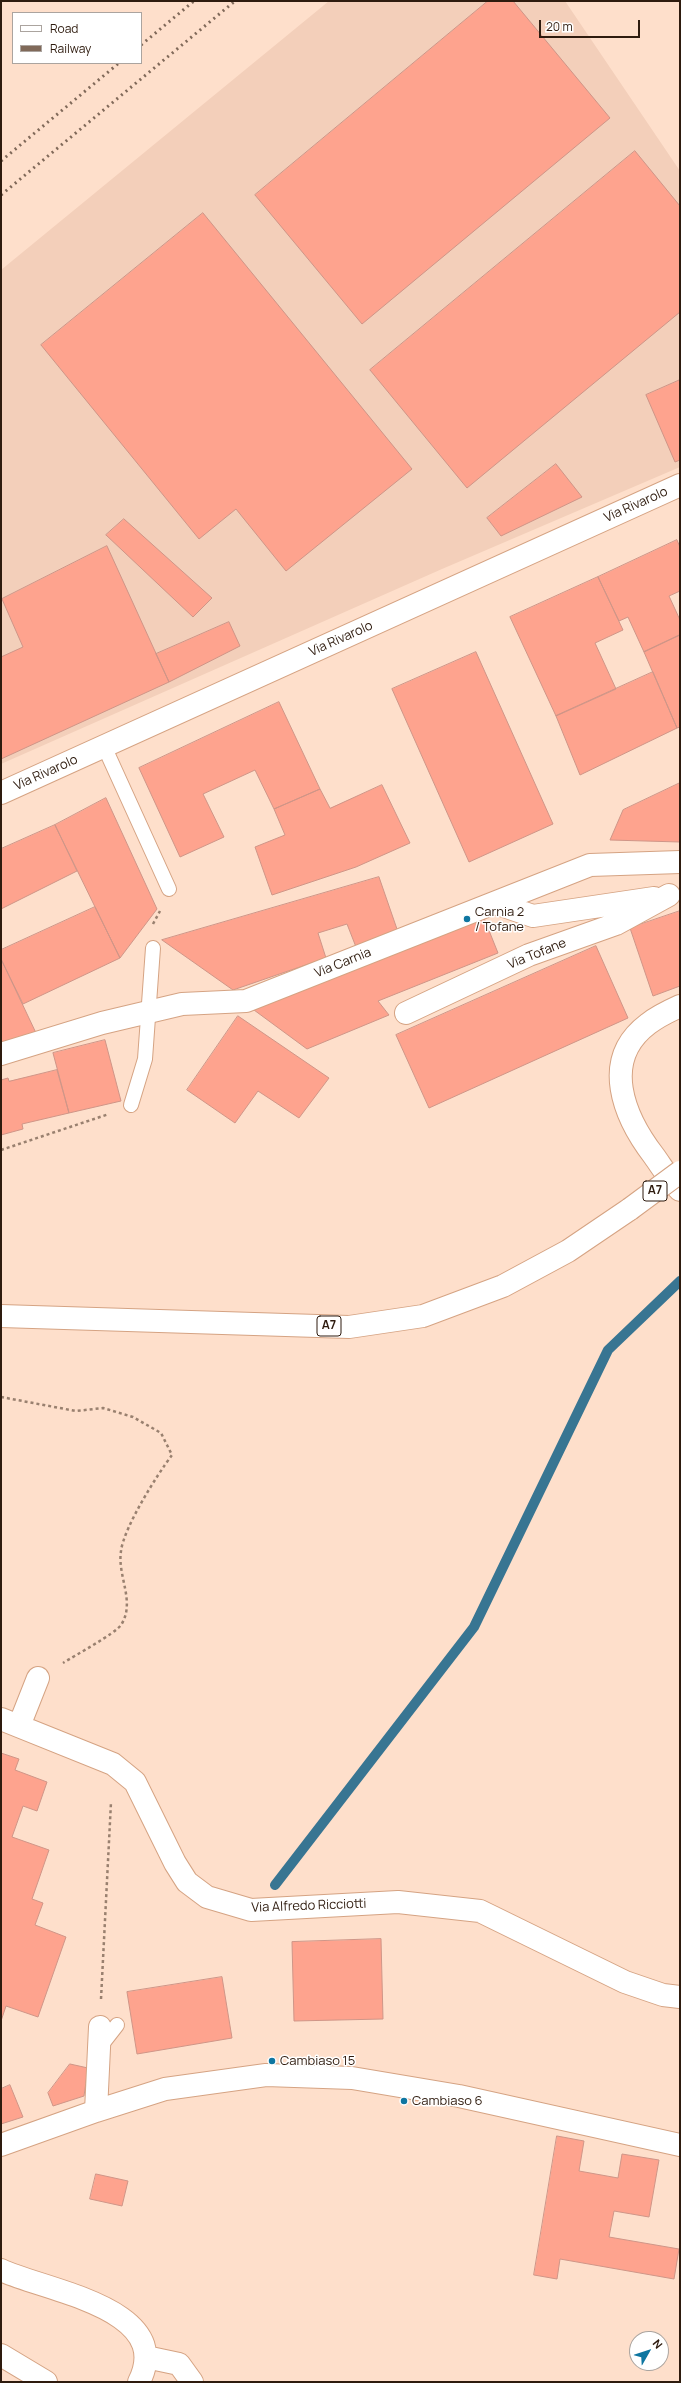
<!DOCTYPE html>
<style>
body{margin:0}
#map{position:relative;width:681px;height:2383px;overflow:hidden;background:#fedfcb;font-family:Manrope,sans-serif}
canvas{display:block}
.frame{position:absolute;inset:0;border:2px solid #2e1b0e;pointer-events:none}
.legend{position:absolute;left:12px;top:12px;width:130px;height:52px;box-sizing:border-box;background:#fff;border:1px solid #aba49f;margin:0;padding:5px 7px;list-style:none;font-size:12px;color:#2e1b0e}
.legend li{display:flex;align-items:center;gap:8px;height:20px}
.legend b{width:20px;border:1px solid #aba49f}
.north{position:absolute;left:629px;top:2331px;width:40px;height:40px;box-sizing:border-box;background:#fff;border:1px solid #aba49f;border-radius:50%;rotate:51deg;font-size:11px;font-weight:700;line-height:16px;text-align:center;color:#2e1b0e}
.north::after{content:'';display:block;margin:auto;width:14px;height:18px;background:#0e76a1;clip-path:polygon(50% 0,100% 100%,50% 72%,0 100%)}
.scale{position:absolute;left:539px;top:20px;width:101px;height:18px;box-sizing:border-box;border:2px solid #2e1b0e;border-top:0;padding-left:5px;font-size:12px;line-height:14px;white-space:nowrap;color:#2e1b0e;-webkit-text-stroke:3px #fff;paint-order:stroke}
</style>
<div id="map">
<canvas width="681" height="2383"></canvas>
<div class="frame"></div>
<ul class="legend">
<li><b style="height:5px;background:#fff"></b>Road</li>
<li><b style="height:5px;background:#806959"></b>Railway</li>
</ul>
<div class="north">N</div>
<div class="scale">20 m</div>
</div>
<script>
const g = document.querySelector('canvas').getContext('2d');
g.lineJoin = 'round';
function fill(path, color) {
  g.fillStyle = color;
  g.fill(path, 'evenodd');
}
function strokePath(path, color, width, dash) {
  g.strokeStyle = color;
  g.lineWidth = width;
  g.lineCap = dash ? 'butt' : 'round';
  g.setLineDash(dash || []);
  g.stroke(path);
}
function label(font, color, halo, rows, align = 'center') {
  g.font = font + ' Manrope,sans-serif';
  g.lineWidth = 3;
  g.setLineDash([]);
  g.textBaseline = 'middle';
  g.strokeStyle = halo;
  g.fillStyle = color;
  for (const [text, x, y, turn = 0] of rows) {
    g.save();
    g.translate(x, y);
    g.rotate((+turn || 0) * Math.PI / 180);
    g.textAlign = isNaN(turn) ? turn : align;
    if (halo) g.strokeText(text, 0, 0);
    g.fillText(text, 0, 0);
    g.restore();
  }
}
const built = new Path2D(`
 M329,1H565L680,171V467L442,569L1,764V270Z`);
const stream = new Path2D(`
 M275,1885L474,1627L608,1350L680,1281`);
const building = new Path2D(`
 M488,1H513L610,118L362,324L255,195Z
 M635,151L680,206V312L467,488L370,370Z
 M203,213L412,469L286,571L236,509L199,539L41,345Z
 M680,380V460L675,462L646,395Z
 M556,464L582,497L501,536L487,518Z
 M124,519L212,598L193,617L106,535Z
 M677,540L680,547V591L669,596L680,620V635L644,652L628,617L619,621L598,577Z
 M107,546L169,682L1,759V657L23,647L2,599Z
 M598,577L623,630L595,643L616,689L556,716L510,617Z
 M229,622L240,646L169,682L156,654Z
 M680,635V727L677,728L644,652Z
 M476,652L553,824L469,862L392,689Z
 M653,672L677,728L580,775L556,716Z
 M279,702L320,789L274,809L255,770L203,794L224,837L180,857L139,768Z
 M680,783V842L610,840L623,810Z
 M382,785L410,843L356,867L272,895L255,847L285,835L274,809L320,789L330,808Z
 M106,798L157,909L120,958L55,825Z
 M55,825L77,871L1,909V849Z
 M379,877L398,932L356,947L347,924L318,933L326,958L233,990L162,940Z
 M95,907L120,958L23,1004L1,959V950Z
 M680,911V986L653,996L630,928Z
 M484,918L498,953L378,1001L389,1015L307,1049L254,1010Z
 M596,946L628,1018L429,1108L396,1035Z
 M1,959L36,1033L1,1045Z
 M238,1016L329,1078L299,1118L258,1091L235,1123L187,1090Z
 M105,1040L121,1101L69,1113L53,1053Z
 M57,1070L69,1113L22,1124L23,1129L1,1135V1080L8,1078L9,1081Z
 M1,1753L19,1759L15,1770L47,1782L37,1811L23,1806L12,1837L49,1850L32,1899L43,1903L35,1925L66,1937L38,2017L6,2006L1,2021Z
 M381,1939L383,2019L294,2021L292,1942Z
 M222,1977L232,2038L137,2054L127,1992Z
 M70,2064L88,2068L84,2096L53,2106L48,2093Z
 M10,2085L23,2117L1,2124V2089Z
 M557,2136L584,2141L579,2171L618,2178L622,2154L659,2160L649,2217L614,2211L609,2237L679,2249L674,2279L560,2259L557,2279L534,2275Z
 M96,2174L128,2181L122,2206L90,2199Z`);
const path = new Path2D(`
 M153,924L160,911
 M1,1150L109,1114
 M1,1397L76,1411L103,1408L133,1417L161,1433L172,1455C157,1475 124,1527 121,1551C117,1576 136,1602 121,1625C116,1633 74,1656 63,1663
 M101,1999L111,1802`);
const lane = new Path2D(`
 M104,746L169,889
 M131,1105L145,1059L153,948
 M99,2048L117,2025`);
const street = new Path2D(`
 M495,903L533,916L654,898
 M680,1006C669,1011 658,1016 648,1024C600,1060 624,1117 654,1156C662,1167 670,1181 680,1190
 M406,1013L529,955L616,924L669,895
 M1,1054L102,1023L182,1004L246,1001L590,865L680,862
 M1,1719L113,1764L135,1782L175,1863L187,1882L207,1897L251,1910L398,1902L480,1911L625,1982L663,1995L680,1997
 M19,1726L38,1678
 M96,2111L100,2027
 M1,2145L96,2111L165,2089L266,2075L352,2078L459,2096L680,2145
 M1,2270C45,2291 176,2308 139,2382
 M1,2355L46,2382
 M146,2357L179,2364L192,2382`);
const secondary = new Path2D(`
 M1,793L680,485`);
const highway = new Path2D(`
 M1,1316L349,1327L423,1316L503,1286L568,1251L630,1209`);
const rail = new Path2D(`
 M141,45L194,1
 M1,161L119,63
 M1,195L235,1`);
const highwayBridge = new Path2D(`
 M630,1209L680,1172`);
const markers = [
 [467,919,4,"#0e76a1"],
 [272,2061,4,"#0e76a1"],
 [404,2101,4,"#0e76a1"]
];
const shields = [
 [655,1191,24],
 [329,1326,24]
];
const shieldNames = [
 ["A7",655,1191],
 ["A7",329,1326]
];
const streetNames = [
 ["Via Rivarolo",636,505,-24],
 ["Via Rivarolo",341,639,-24],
 ["Via Rivarolo",46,773,-24],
 ["Via Tofane",537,954,-22],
 ["Via Carnia",343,963,-22],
 ["Via Alfredo Ricciotti",309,1906,-2]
];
const poiNames = [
 ["Carnia 2",475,912],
 ["/ Tofane",475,927],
 ["Cambiaso 15",280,2061],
 ["Cambiaso 6",412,2101]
];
fill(built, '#f3cfba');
strokePath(stream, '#387592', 10);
fill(building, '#fea38e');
strokePath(building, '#cf9587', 1);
strokePath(lane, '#d5a383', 16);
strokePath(street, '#d5a383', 24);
strokePath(secondary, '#d5a383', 24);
strokePath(highway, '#d5a383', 24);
strokePath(path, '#99806f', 2.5, [3, 3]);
strokePath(lane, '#fff', 14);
strokePath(street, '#fff', 22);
strokePath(secondary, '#fff', 22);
strokePath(highway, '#fff', 22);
strokePath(rail, '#806959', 3, [2, 4]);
strokePath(highwayBridge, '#d5a383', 24, []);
strokePath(highwayBridge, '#fff', 22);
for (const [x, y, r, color] of markers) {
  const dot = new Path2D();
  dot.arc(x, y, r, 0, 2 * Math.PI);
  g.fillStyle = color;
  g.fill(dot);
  strokePath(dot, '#fff', 1.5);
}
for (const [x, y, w] of shields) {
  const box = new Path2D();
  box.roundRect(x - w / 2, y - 10, w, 20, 3);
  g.fillStyle = '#fff';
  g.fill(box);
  strokePath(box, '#2e1b0e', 1);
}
label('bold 12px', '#2e1b0e', null, shieldNames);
label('13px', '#2e1b0e', '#fff', streetNames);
label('13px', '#2e1b0e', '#fff', poiNames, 'left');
</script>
